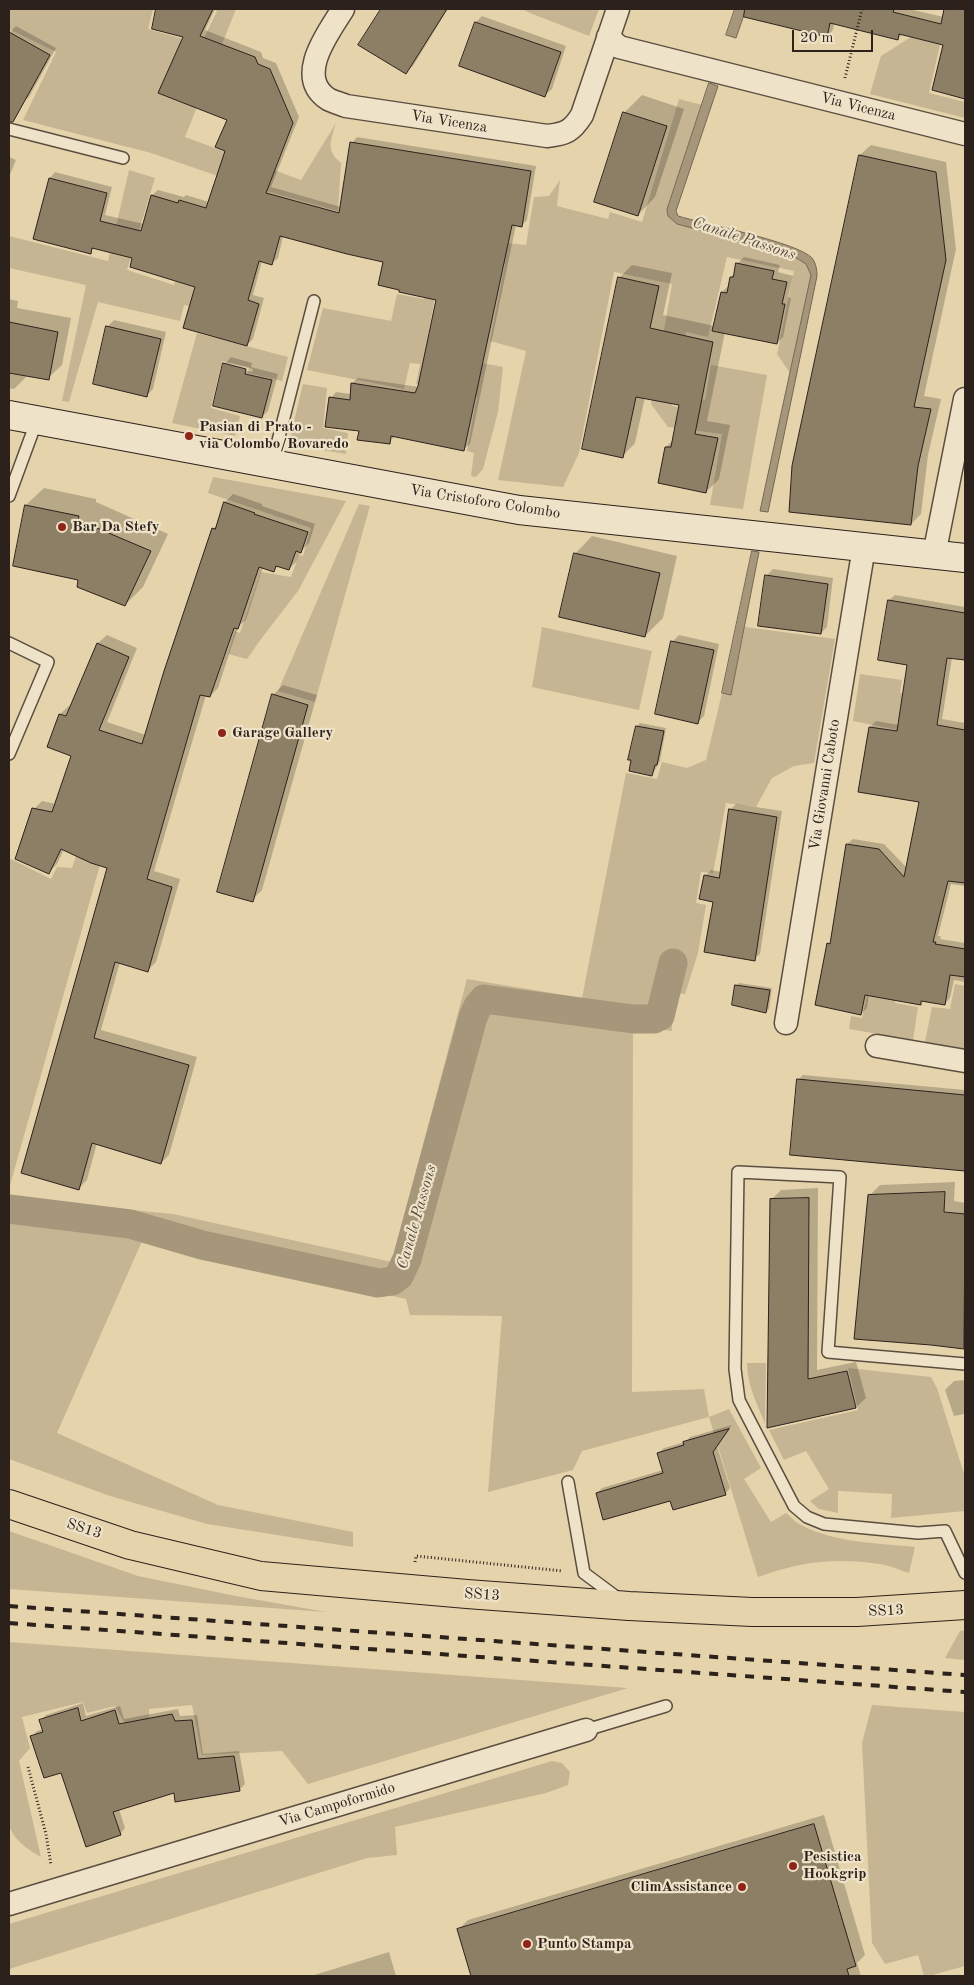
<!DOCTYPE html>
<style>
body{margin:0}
#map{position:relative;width:974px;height:1985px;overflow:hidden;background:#e5d3ab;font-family:"Old Standard TT",serif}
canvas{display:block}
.frame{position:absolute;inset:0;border:10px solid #2d211c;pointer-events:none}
.scale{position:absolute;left:792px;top:30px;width:81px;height:22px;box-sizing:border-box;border:2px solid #2d211c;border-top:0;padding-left:6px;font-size:15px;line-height:18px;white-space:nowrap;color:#2d211c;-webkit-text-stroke:4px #eee2c8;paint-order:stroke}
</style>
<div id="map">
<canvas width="974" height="1985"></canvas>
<div class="frame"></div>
<div class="scale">20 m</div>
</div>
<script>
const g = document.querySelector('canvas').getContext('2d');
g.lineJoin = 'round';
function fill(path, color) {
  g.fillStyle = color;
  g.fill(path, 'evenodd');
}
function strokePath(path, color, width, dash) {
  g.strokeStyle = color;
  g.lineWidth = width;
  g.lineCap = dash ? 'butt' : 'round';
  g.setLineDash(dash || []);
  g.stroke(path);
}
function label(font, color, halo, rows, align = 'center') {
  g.font = font + ' "Old Standard TT",serif';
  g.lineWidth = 4.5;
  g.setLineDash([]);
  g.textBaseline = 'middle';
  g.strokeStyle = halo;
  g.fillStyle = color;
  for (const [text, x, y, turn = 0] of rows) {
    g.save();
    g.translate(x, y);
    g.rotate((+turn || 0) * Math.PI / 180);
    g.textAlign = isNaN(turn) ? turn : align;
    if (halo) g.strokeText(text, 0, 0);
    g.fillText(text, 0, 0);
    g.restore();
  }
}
const green = new Path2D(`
 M9,9H153L148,29L201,44L217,11L213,9H236L185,137L301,180L336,123C331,140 325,150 341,163L338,211L244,185L151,153L23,120L56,52L9,29Z
 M522,9H599L589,36L530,13Z
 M916,19L965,31V42L942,36L929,93L965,102V118L870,94L881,56L911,37Z
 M679,99L702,105L667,210L677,224L790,254L806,264L811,275L790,373L777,354L794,271L727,257L708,337L686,332L672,406L685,408L688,397L705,400L711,365L767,375L743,509L710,505L722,434L668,427L651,404L672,284L614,272L579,453L563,487L498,480L526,351L490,341L505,264L458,255L436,292L425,352L503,367L498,412L483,469L476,477L471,476L474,453L467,451L477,397L416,384L420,364L410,363L404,389L307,370L323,308L391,321L397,294L424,299L439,236L526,245L534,197L549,196L560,180L557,206L608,219L610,212L642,222Z
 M129,170L155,178L127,270L174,285L176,277L196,284L200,309L184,305L180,321L98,302L69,402L62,401L86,285L9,268V236L108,261Z
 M197,333L288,357L282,381L248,373L249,367L222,361L211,408L240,416L235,436L172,423Z
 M303,384L327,388L323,428L348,433L346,454L292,445L291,434Z
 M213,477L346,501L298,591L261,639L247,659L228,654L235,631L240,633L261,572L291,577L299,555L303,556L311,528L208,493Z
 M359,504L370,506L315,702L278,691Z
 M542,627L652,651L639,710L532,687Z
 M745,627L835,639L814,763L794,766L772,778L756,807L726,803L713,873L701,872L696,903L706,905L698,953L685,994L676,993L672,1014V1031L633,1026L632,1392L704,1389L709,1417L729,1409L761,1468L744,1479L771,1522L786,1513C791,1517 796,1523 801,1525C835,1543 878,1543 915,1547L909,1573C899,1570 889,1565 879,1564C837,1557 797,1562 758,1577L709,1417L582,1451L573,1470L488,1492L502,1316L410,1315L406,1299L143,1239L57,1433L218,1505L353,1532V1547L207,1524L110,1496L9,1459V1198L173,1214L392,1262L467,979L582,998L626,773L657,779L662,762L687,768L706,760L722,693L731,695Z
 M860,674L902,680L900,693L940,699L933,737L853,721Z
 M84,833L107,840L9,1189V858L51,879L57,867L72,868Z
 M876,956L902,961L895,1003L918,1007L913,1040L849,1029L851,1016L862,1018Z
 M955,984L965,986V1050L925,1042L932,1007L950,1009Z
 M747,1363H766L765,1424C757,1403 747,1385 747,1363Z
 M848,1368L931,1377L937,1388L965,1477V1511L891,1518L892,1494L838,1491V1513L819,1509L810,1501L829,1489L806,1451L784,1460L769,1430L858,1410Z
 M9,1531L138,1576L236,1596L326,1612L9,1589Z
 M965,1630V1660L945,1658L960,1631Z
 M9,1642L628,1688L308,1784L282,1751L202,1755L192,1705L149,1709V1722L127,1727L115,1706L87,1713L83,1702L22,1717L30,1748L19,1761L41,1857C28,1850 15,1841 9,1826Z
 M872,1705L965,1712V1966L929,1976H924L918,1955L885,1964L872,1943L862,1743Z
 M552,1761L562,1763L570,1772L568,1785L546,1793L395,1827L397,1855L367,1858L9,1969V1924Z`);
const water = new Path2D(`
 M735,9H746L736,38L726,35Z
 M709,83L718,86L676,211L678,216C704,224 797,242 812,258C816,263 817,270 817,276L768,512L760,511L811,275L806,264L790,254L677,224L668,216L667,210Z
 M752,551L759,552L731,695L722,693Z`);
const shadow = new Path2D(`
 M157,9H215L205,30L261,52L263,58L276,63L299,117L271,187L341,207L352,143L357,137L536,166L527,220L521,226L516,225L470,444L464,449L395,436L389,442L360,430L331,398L336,392L351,394L352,383L358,378L419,387L438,299L385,261L283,236L278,258L272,263L262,261L253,295L264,298L253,339L247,345L197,286L134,257L95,247L90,252L50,178L55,172L112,187L105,215L144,224L152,195L158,190L184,197L186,195L209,202L226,151L229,119L185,36L154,28Z
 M382,9H448L413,66L406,72L360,44Z
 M777,9H909L944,17L946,9H965V97L934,90L945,45L903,34L898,38L834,23L833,30L827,36L773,23Z
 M482,16L566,46L552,89L545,95L476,22Z
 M16,26L56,48L29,97L22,103L9,96V33Z
 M642,95L684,109L655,197L638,215L624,113Z
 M871,145L946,162L956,249L924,396L941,399L928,455L921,514L911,524L793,466L860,155Z
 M9,157L16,160L9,177Z
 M744,257L780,265L778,272L793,276L788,297L791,298L783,337L777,343L725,332L707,421L730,425L719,479L706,492L666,447L673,440L681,404L645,397L635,443L622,457L619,278L632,265L672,273L663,315L715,326L722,292L728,286L731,277L735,273L737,264Z
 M9,299L18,301L17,308L71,318L62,365L48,378L28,375L14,389L9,388Z
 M114,320L166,332L153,389L146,396L108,326Z
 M231,357L252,363L251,367L278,374L268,411L262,417L225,364ZM227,363L253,369L252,372L227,366Z
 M44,488L96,499V502L168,534L143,587L125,605L79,579L26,505Z
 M233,494L262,504V506L315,524L309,543L300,552L297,561L289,569L279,565L273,571L263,567L246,620L238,627L218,688L210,696L206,695L154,871L180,879L156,962L148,970L120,962L101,1030L197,1057L169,1155L161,1163L97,1143L87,1180L79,1188L108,867L64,849L57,864L49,872L34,809L42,801L56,804L72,755L60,714L69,706L71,707L98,643L107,635L137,648L107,722L146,735L213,529L218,524L225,502Z
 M592,536L677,556L663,618L645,636L575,554Z
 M773,569L833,578L827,627L821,633L766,576Z
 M895,595L965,607V659L952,658L942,719L965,723V886L951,884L938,936H941L940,939L965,943V982L954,980L950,998L945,1004L923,1000L920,1003L869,994L867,1008L861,1014L828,944L831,941L847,844L853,839L884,844L907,868L920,801L870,727L876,721L899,725L909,664L889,600Z
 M679,635L719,644L704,716L698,722L672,642Z
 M283,685L317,695L262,890L252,900L273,695Z
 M640,723L666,728L660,761L652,775L637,726Z
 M736,804L782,811L760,954L754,959L714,901L705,876L711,870L721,872L730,810Z
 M739,983L772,988L769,1009L766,1012L736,986Z
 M803,1075L965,1090V1170L792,1153L799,1079Z
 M955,1182L954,1201L965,1203V1346L964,1348L869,1196L880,1185Z
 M818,1188L817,1370L856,1362L866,1398L856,1407L769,1426L771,1200L781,1190Z
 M965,1380V1420L964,1414L954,1416L945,1390L954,1381Z
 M732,1425L717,1446L730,1488L725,1494L671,1499L597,1493L602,1488L663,1470L658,1453L664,1448L685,1442L690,1437Z
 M83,1703L86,1716L120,1706L124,1719L178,1709L180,1716L197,1715L203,1754L239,1751L245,1784L239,1790L175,1791L119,1809L125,1828L120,1834L31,1737L37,1731L44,1729L41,1721L46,1715Z
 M824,1815L865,1955L857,1963L861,1976H472L458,1930L468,1920Z
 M389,1952L396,1976H311Z`);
const canal = new Path2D(`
 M9,1209L130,1224L202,1245L378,1283L392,1281L399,1276L407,1259L473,1017L478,1006L484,999L633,1019H654L660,1016L673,963`);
const building = new Path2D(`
 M156,9H213L200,36L255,57L258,64L270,69L293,123L266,193L339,213L350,142L531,171L522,227L512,225L464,451L391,436L390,444L357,440L359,431L325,427L329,397L350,400L351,383L415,393L418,386L436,300L399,292V290L378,285L383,262L347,254L280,236L272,265L259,261L248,300L259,304L247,346L183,328L195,287L130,267L132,258L92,248L91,254L33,239L49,178L107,193L100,221L141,231L151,195L178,203L179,200L206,208L225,151L215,147L227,120L158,93L183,37L152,29Z
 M381,9H447L406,74L358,45Z
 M745,9H894L893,12L941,24L944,9H965V99L932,90L943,45L899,34L898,40L830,23L827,37L744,17Z
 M475,22L561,52L545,97L459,66Z
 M9,32L50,55L13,122H9Z
 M623,112L667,126L638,216L594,202Z
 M859,155L936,172L946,260L914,407L931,409L918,466L911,525L789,512L792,466Z
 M736,263L774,271L772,279L787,282L782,304H785L777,344L712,331L721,292L727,293L730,277H733Z
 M618,277L659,286L650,328L713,342L695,434L718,438L706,493L658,483L665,447H671L679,405L636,397L623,458L582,449Z
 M9,322L58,332L49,380L9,373Z
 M106,326L161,339L147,397L93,384Z
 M223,363L246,369L245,374L272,380L262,418L213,406Z
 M224,502L255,513L254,514L308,532L301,553L296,551L289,570L276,566L274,572L259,567L238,629L234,628L210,697L200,695L147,879L172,887L148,972L115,962L94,1038L189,1065L161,1164L92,1143L79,1190L21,1173L107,868L91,863L61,849L49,874L15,859L32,808L52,812L71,756L47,747L59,714L66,716L97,643L129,657L99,730L142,744L164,671L212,528L215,529Z
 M25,505L79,516L78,520L151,551L125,606L77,587L78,580L13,566Z
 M574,553L660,573L645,637L559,617Z
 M765,575L828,584L821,634L758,626Z
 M888,600L965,613V660L947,658L937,725L965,730V883L948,881L933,942H936L935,944L965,949V977L950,975L945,1005L921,1001V1005L865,995L861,1015L815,1005L827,943L830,944L846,844L879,849L904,877L919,802L858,792L869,727L897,731L907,665L878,660Z
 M671,641L714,650L698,724L655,714Z
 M272,694L308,705L253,902L217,892Z
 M636,726L664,731L657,765H655L652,776L629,771L631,760H628Z
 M729,809L777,817L755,961L704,952L713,902L699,899L704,875L719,878Z
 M735,985L770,990L766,1013L732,1005Z
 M797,1079L965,1095V1171L790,1155Z
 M945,1192L944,1212L965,1214L964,1349L931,1345L854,1339L868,1195Z
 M809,1198L808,1379L847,1371L856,1408L767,1428L770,1199Z
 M729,1429L713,1452L726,1495L673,1510L670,1501L603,1520L596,1493L663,1473L657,1453L684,1445L683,1442Z
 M78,1708L81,1721L115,1710L119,1724L172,1714L175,1721L192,1720L198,1759L234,1756L240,1791L175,1802L174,1793L113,1812L121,1835L86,1847L61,1773L44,1778L30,1736L43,1732L39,1720Z
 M814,1824L856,1966L847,1969L849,1976H471L457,1929Z`);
const path = new Path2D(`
 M845,78L862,9
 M415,1562L416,1556L563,1571
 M28,1767L46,1834L51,1865`);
const lane = new Path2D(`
 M9,129L123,158
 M272,464L314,301
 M9,496L37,420
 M9,643L48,662L9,754
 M965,1364L828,1352L840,1177L738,1172L735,1369L739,1400L794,1506L807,1517L824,1524L918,1533L945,1531L965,1573
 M568,1482L584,1573L619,1599
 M586,1730L666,1706`);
const street = new Path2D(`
 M343,9C329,32 294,76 328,99C334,102 341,104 346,106L547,136C566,134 572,131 582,115L618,9
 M608,37L619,47L965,134
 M934,555L965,399
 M786,1023L864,547
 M877,1046L965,1061
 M9,1904L586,1730`);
const secondary = new Path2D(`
 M9,415L519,510L965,558`);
const primary = new Path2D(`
 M9,1504L130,1545L261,1576L467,1594L629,1606L752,1612H857L965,1605`);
const rail = new Path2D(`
 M9,1606L965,1675
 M9,1623L965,1692`);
const markers = [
 [189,436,5,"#8f2418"],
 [62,527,5,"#8f2418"],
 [222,733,5,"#8f2418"],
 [793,1866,5,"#8f2418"],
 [742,1887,5,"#8f2418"],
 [527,1944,5,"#8f2418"]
];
const streetNames = [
 ["Via Vicenza",858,107,14],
 ["Via Vicenza",449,122,9],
 ["Via Cristoforo Colombo",485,502,9],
 ["Via Giovanni Caboto",825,785,-81],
 ["SS13",84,1529,18],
 ["SS13",482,1595,4],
 ["SS13",886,1611,-3],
 ["Via Campoformido",337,1805,-17]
];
const poiNames = [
 ["Pasian di Prato -",199,427],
 ["via Colombo/Rovaredo",199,444],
 ["Bar Da Stefy",72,527],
 ["Garage Gallery",232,733],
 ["Pesistica",803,1857],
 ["Hookgrip",803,1874],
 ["ClimAssistance",732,1887,"right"],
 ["Punto Stampa",537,1944]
];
const waterNames = [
 ["Canale Passons",744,239,18],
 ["Canale Passons",417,1217,-74]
];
fill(green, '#c6b593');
fill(water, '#a6967a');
strokePath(water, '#766754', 1);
fill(shadow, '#0003');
strokePath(canal, '#a6967a', 29);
fill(building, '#8d7e66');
strokePath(building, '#2d211c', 1);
strokePath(lane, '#5b4e40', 14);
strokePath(street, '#5b4e40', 25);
strokePath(secondary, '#2d211c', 30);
strokePath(primary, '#2d211c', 30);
strokePath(path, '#2d211c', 3, [1, 2.5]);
strokePath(lane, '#eee2c8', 11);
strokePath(street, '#eee2c8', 22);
strokePath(secondary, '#eee2c8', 28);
strokePath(primary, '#e5d3ab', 28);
strokePath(rail, '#2d211c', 4, [9, 9]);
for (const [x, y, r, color] of markers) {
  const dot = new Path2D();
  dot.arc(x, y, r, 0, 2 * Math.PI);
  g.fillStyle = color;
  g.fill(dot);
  strokePath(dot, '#eee2c8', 2);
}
label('15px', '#2d211c', '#eee2c8', streetNames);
label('bold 15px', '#2d211c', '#eee2c8', poiNames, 'left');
label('italic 16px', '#574a3d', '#eee2c8', waterNames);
</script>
